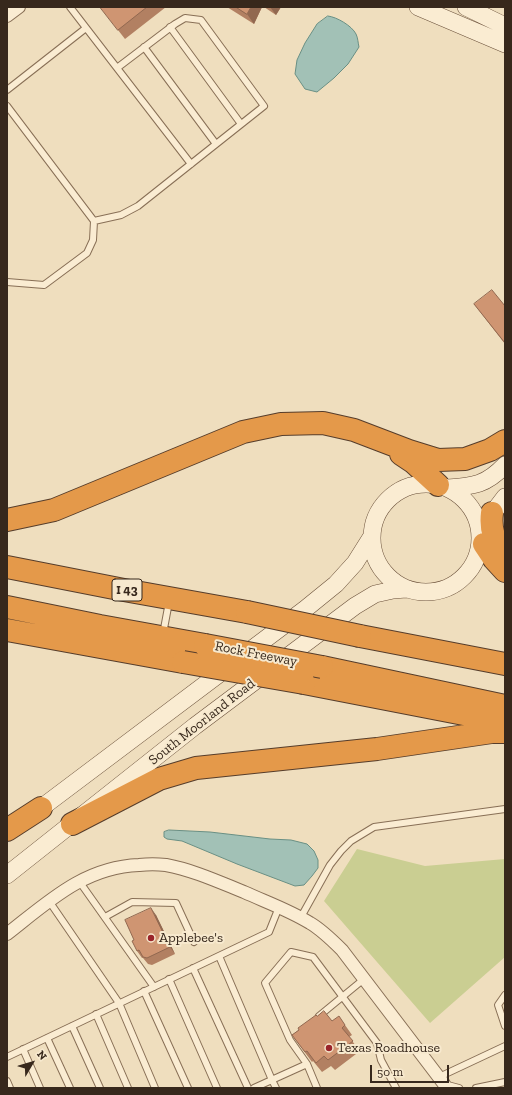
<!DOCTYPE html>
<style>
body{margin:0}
#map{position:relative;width:512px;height:1095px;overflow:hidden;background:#efdebe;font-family:"Zilla Slab",serif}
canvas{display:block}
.frame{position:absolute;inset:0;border:8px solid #37281c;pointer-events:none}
.north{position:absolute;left:12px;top:1043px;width:40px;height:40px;-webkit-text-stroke:3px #f7e9ce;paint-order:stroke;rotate:52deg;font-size:11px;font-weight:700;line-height:16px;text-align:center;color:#37281c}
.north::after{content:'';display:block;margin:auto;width:14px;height:18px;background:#37281c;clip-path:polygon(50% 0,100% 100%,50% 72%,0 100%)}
.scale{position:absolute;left:370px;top:1065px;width:79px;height:18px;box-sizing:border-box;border:2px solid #37281c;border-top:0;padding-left:5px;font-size:12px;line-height:14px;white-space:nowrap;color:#37281c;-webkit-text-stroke:3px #f7e9ce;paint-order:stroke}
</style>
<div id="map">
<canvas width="512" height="1095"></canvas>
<div class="frame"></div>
<div class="north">N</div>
<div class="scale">50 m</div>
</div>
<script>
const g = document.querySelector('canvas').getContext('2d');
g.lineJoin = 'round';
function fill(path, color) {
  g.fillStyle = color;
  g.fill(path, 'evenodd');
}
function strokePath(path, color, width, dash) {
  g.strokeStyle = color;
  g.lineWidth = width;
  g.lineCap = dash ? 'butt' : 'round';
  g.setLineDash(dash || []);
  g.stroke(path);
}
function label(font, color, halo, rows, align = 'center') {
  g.font = font + ' "Zilla Slab",serif';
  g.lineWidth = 4;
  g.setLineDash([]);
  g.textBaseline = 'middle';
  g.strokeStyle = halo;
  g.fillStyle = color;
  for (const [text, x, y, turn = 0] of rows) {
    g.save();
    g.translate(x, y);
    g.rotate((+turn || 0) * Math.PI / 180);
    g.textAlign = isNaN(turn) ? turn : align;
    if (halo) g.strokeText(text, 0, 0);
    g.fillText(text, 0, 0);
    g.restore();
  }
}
const green = new Path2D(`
 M357,849L425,866L505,859V957L430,1023L324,901Z`);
const water = new Path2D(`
 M328,16C337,17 352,26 356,34C358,38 358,43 359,47L348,64L334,78L317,92L305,89L295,74L297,60L305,43L317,24Z
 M169,830L210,832L270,839L291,840L307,844L314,851L318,860V868L312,876L304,885L295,886L237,864L182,841L167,839L164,837V832Z`);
const service = new Path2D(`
 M170,27L241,124
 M144,47L216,144
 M117,68L191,164
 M7,90L86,28
 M7,106L94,221L121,215L138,206L264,106L201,20L185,18L175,24L117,68L70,7
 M7,282L44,285L87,253L93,240L94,221
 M163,634L169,602
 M79,881L154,987
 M49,901L119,1003L155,1088
 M105,917L132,902L176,903L194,942
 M301,917L330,865L341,851L351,841L374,827L505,809
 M219,956L272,1080L276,1088
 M193,968L248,1088
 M169,979L217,1088
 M144,991L188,1088
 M505,995L498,1005L505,1026
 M96,1014L128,1088
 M319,1016L364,979
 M72,1026L100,1088
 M47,1038L70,1088
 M23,1049L40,1088
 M7,1057L269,932L279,907
 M439,1077L505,1046
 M7,1081L10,1088
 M444,1084L459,1088
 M254,1088L307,1064
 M317,1088L307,1064L290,1040L265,983L291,952L313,957L377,1043L381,1060L396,1088
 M476,1088L505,1082`);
const minor = new Path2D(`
 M7,16L19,7
 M7,934C48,902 84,867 139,865C148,864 157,864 166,865C193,870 219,882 244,892C266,902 289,910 310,923C322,930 332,940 342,950L444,1084`);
const secondary = new Path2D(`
 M418,7L505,44
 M466,7L505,26
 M372 538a54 54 0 1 1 108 0a54 54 0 1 1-108 0Z
 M448,488C474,486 486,485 505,465
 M486,522L505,497
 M32,815L41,808L304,610L336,584L355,563L372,536
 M7,875L195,726L355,606L375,594L393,590L406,589`);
const motorway = new Path2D(`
 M401,454L413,462L438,485
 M492,513C490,530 494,540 505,553
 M7,520L54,510L243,432L281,424L323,423L354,430L409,451L438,460L465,459L490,450L505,441
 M484,544L494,559L505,571
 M7,567L124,590L247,612
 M7,607L100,626L205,645
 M7,630L183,662
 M360,636L505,664
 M322,667L505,706
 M304,683L505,722
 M72,824L159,779L196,768L377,749L492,732H505
 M7,830L41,808`);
const motorwayBridge = new Path2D(`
 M247,612L360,636
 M205,645L322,667
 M183,662L304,683`);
const wall = new Path2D(`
 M100,7H166L125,39Z
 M227,7H262L254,24Z
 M264,7H281L276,15Z
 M474,304L505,306V344L481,313Z
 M156,915L175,954L152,965L148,964L143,958H142L137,951L134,940Z
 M317,1016L345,1025L352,1035L349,1037L360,1051L335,1070L331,1066L322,1072L313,1061L312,1062L292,1035Z`);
const shadedWall = new Path2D(`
 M251,7H262L254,24L247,14Z
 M270,7H281L276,15Z
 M151,908L156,915L175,954L170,947Z`);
const building = new Path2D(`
 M100,7H147L118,30Z
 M236,7H251L247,14Z
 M492,290L505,306V343L474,304Z
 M151,908L170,947L147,958L143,957L139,950L137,951L132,941L134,940L125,920Z
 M324,1011L332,1021L339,1016L345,1025L342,1028L353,1041L328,1060L324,1056L316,1063L307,1051L305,1052L292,1035L299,1030L298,1028L316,1015L317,1016Z`);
const markers = [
 [151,938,4,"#9a242a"],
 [329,1048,4,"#9a242a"]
];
const shields = [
 [127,590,30]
];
const shieldNames = [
 ["I 43",127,590]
];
const streetNames = [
 ["Rock Freeway",256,654,11],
 ["South Moorland Road",202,722,-38]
];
const poiNames = [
 ["Applebee's",159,938],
 ["Texas Roadhouse",337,1048]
];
fill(green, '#cace92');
fill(water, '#a2c1b6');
strokePath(water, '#698f84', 1);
strokePath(service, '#886f56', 8);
strokePath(minor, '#886f56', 14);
strokePath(secondary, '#6a503a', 18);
strokePath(motorway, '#563d2b', 24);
strokePath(service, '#faecd2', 6);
strokePath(minor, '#faecd2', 12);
strokePath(secondary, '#faecd2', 17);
strokePath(motorway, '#e4994a', 22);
strokePath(motorwayBridge, '#563d2b', 24, []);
strokePath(motorwayBridge, '#e4994a', 22);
fill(wall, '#b28062');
fill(shadedWall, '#916850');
fill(building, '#cf9572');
strokePath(building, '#916850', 1);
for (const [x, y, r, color] of markers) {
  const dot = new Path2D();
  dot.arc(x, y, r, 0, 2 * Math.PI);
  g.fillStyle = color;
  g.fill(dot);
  strokePath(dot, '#f7e9ce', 1.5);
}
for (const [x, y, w] of shields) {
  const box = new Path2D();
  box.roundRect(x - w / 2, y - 11, w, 22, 3);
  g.fillStyle = '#f7e9ce';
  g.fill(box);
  strokePath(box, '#37281c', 1);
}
label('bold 13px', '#37281c', null, shieldNames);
label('14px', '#37281c', '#f7e9ce', streetNames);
label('14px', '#37281c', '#f7e9ce', poiNames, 'left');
</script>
